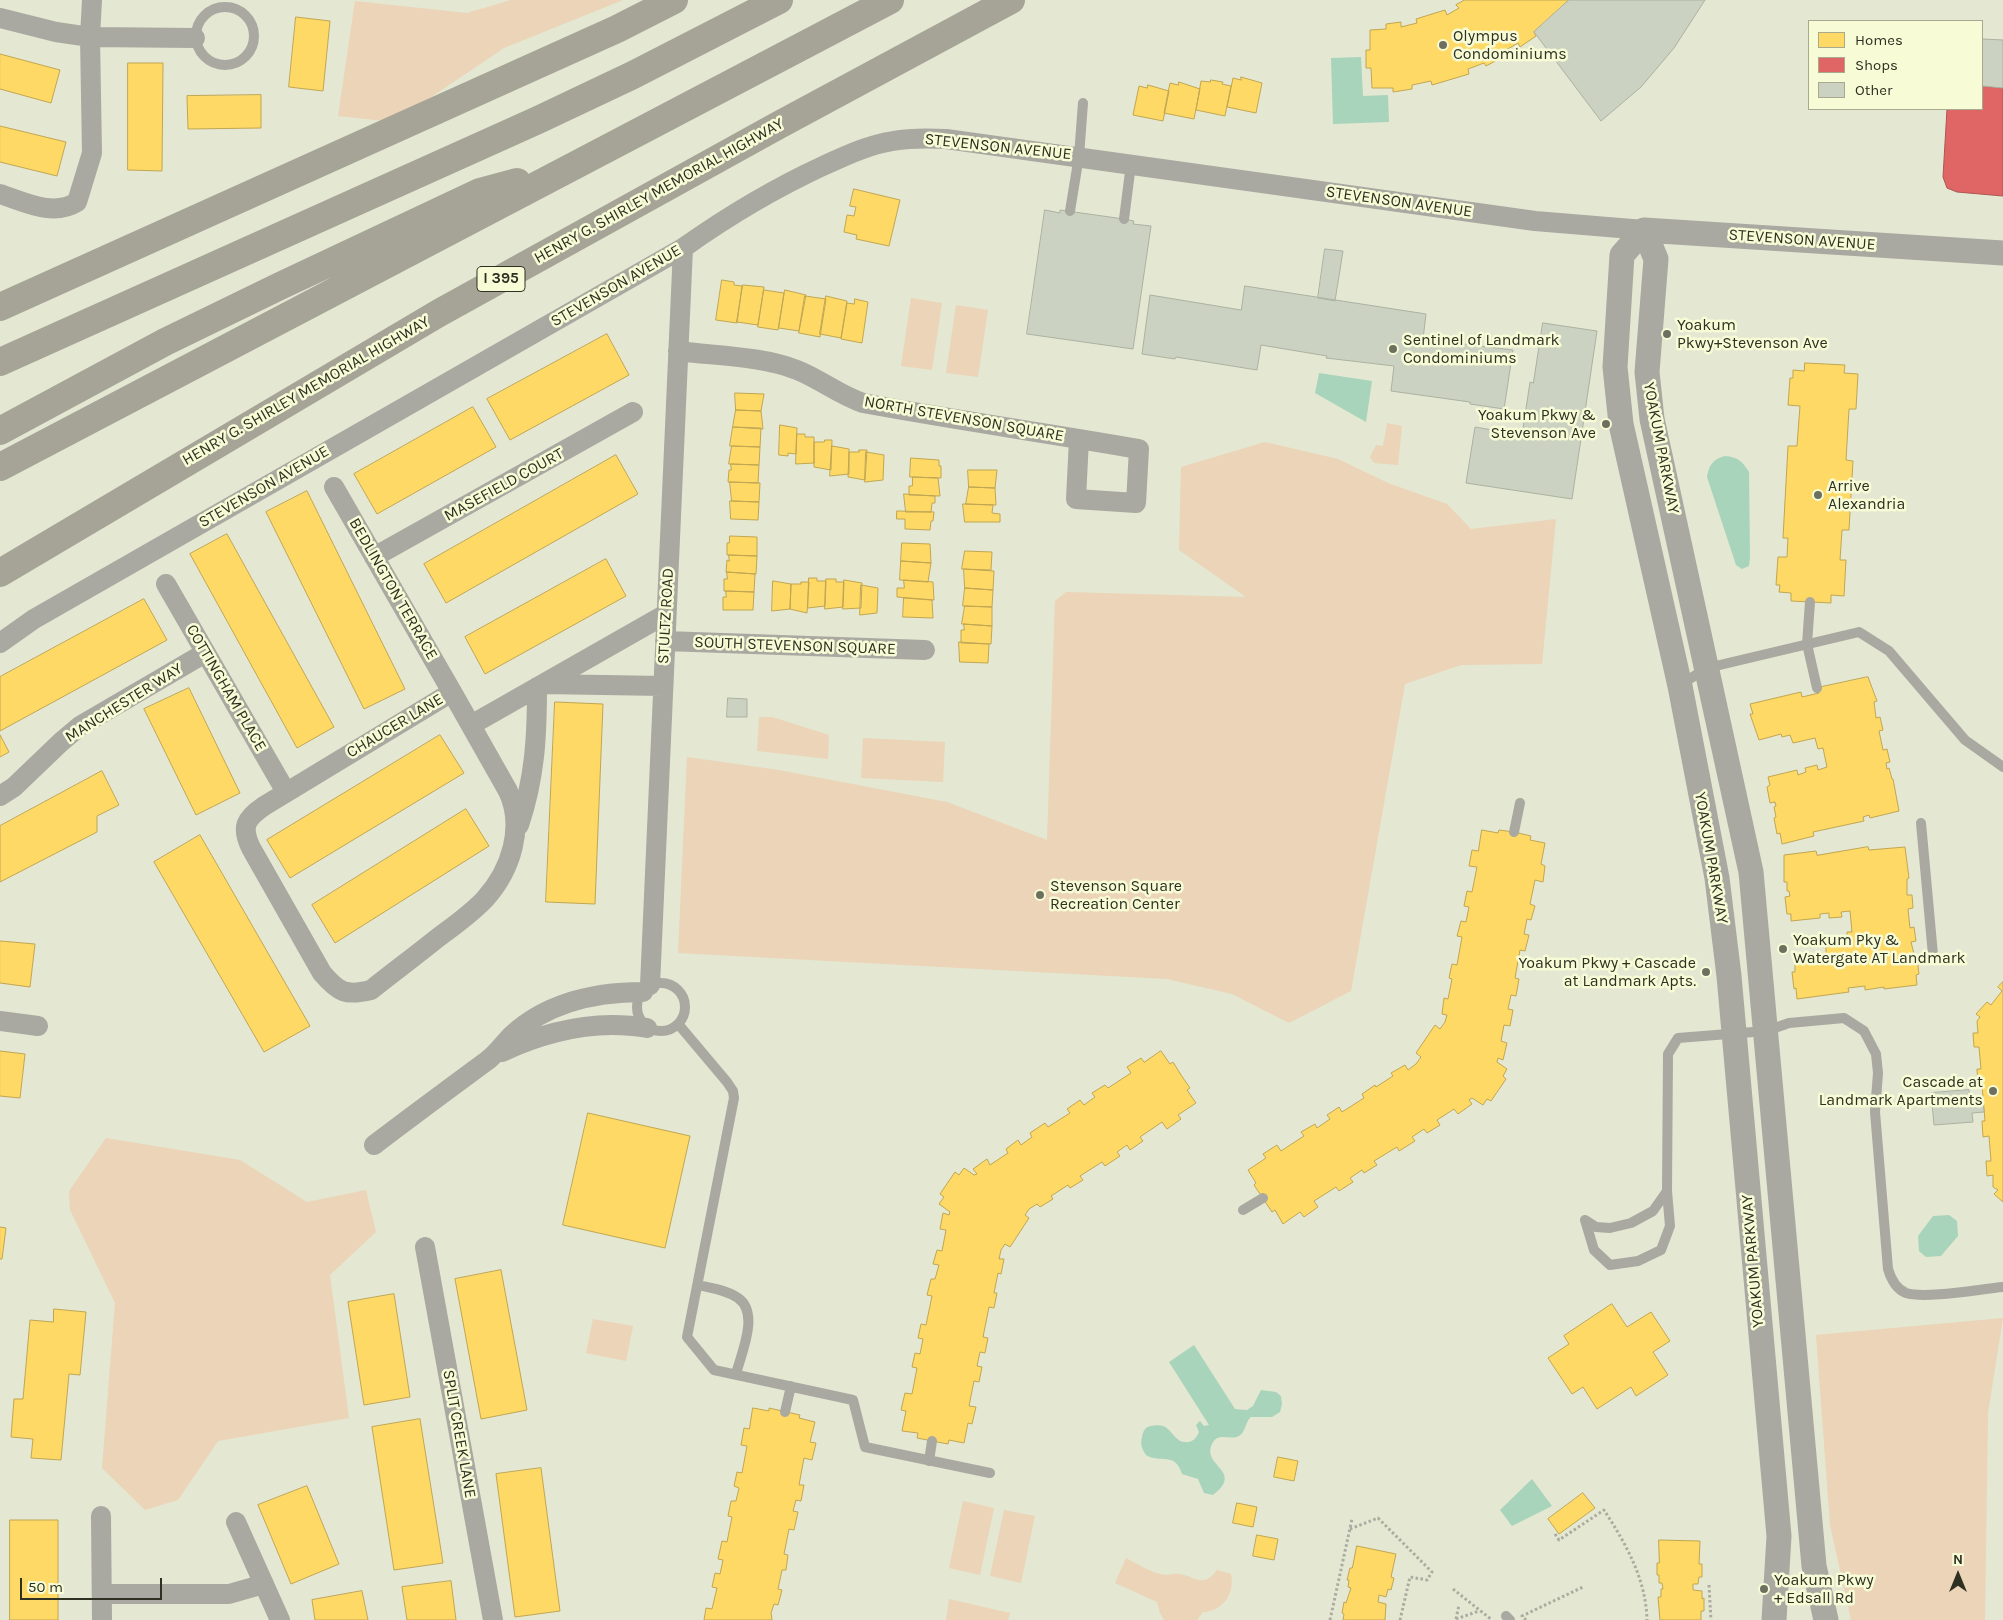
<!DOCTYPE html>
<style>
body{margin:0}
#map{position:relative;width:2003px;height:1620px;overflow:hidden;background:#e4e7d1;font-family:Karla,sans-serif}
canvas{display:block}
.legend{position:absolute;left:1808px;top:20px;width:175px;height:90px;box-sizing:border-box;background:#f7fcd6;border:1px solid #a7aa8e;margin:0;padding:6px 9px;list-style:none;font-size:15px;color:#2e3022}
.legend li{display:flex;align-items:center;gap:10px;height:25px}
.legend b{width:25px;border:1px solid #a7aa8e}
.north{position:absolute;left:1933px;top:1550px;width:50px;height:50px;-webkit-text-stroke:4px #f7fcd6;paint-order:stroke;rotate:0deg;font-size:14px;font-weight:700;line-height:20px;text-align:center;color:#2e3022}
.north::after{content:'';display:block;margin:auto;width:18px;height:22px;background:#2e3022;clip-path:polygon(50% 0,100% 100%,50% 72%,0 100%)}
.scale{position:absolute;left:20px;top:1578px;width:142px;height:22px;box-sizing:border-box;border:2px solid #2e3022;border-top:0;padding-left:6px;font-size:15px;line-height:18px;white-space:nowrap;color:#2e3022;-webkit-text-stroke:4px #f7fcd6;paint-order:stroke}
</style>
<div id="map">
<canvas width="2003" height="1620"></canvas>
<ul class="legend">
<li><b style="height:14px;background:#ffd966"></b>Homes</li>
<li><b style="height:14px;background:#e06666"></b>Shops</li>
<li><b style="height:14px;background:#ccd2c2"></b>Other</li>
</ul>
<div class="north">N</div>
<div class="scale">50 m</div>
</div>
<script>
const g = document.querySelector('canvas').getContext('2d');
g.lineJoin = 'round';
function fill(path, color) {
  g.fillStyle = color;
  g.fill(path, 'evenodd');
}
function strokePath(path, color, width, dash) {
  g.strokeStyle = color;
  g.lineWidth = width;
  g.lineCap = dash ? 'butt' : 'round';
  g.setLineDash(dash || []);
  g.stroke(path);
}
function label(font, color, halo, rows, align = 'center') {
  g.font = font + ' Karla,sans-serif';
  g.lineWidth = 5;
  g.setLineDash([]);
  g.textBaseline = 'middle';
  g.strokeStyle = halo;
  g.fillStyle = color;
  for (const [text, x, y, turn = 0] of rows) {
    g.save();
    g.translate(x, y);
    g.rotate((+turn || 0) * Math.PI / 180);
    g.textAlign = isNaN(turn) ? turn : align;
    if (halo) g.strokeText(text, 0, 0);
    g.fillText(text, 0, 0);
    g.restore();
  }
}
const green = new Path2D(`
 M511,0H623L504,48L394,122L338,116L355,1L467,13Z
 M911,298L942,303L932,370L901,366Z
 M956,305L988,310L978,377L946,373Z
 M1387,423L1402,426L1398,465L1374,463L1370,457L1376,445L1383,446Z
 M1265,442L1338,459L1388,483L1447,504L1471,529L1556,519L1542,664L1461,665L1405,684L1351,991L1289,1023L1232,994L1167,979L678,953L687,757L779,770L947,802L1047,840L1055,601L1066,592L1246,597L1179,550L1181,467Z
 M759,717H772L829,735L828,759L757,751Z
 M863,738L945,742L943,782L861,778Z
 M106,1138L240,1160L307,1202L366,1190L376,1232L330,1275L349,1418L218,1441L178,1500L145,1510L102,1468L115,1303L70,1210L69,1191Z
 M2003,1318L1988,1413L1985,1620H1851L1830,1525L1816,1335Z
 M593,1319L633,1326L626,1361L586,1353Z
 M963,1501L994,1508L980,1575L949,1568Z
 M1004,1510L1035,1516L1021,1583L990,1576Z
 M1126,1558C1138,1564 1153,1574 1166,1575C1170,1575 1174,1573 1178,1574C1195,1575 1202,1590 1217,1570L1231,1574C1235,1594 1223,1611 1203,1612L1197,1620H1164L1160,1613L1157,1602L1115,1583Z
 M949,1599L1010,1613L1008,1620H946Z`);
const water = new Path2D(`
 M1361,57L1363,96L1388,95L1389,122L1333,124L1331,58Z
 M1319,373L1372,381L1366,422L1315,393Z
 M1725,456C1738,457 1742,461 1749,472L1750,557L1749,566L1742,569L1736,565L1707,477C1709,465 1713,459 1725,456Z
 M1949,1215L1957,1221L1958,1236L1941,1256L1926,1257L1919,1251L1918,1236L1933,1216Z
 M1194,1345L1235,1409L1247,1410L1253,1406L1261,1390L1276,1392L1281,1396L1282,1404L1280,1412L1272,1417H1251C1245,1422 1246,1432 1239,1436C1230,1441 1218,1431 1212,1444C1201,1466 1245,1471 1213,1495L1204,1493L1198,1479L1182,1474C1175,1451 1161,1464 1146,1455C1142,1449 1140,1444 1142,1437C1143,1431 1145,1427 1151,1426C1172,1421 1170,1439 1184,1442C1192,1443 1196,1439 1199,1432L1196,1425L1200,1421L1204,1426L1209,1425L1169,1362Z
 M1532,1479L1552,1506L1512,1526L1500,1510Z`);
const homes = new Path2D(`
 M1465,0H1569L1563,7L1566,10L1552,22L1549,20L1534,32L1536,36L1520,47L1518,43L1501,53L1503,57L1486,66L1484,63L1468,69L1469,74L1432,85L1431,81L1412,85V89L1393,92V88H1372L1371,68H1366V50H1370V30L1386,29V24L1401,22V27L1417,23L1416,19L1445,10L1447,15L1459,8L1456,5Z
 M296,17L330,21L323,91L289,87Z
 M0,54L60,70L51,103L0,89Z
 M128,63H163L162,171L128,170Z
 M1241,77L1262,83L1256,113L1227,107L1233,78L1241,80Z
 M1211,80L1223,82L1222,84L1231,86L1225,116L1196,110L1201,81L1210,82Z
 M1179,82L1200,89L1194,119L1164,113L1170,83L1178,85Z
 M1148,85L1169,91L1163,121L1133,115L1139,86L1147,88Z
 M261,95V128L188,129L187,96Z
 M0,126L66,142L57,176L0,162Z
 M854,189L900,200L889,246L856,239L857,235L844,232L847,215L854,216L856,207L850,206Z
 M722,280L734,282V285L742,286L737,323L716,320Z
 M743,285L764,287L758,325L737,322Z
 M764,290L784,293L778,330L758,327Z
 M785,290L806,295L799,331L779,328Z
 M805,296L826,299L820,337L799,333Z
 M826,296L847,301L841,338L820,334Z
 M855,299L868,302L862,343L841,339L847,303L854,304Z
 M607,334L629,375L510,440L487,399Z
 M1805,363L1845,365L1844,373L1858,374L1856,409H1849L1846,460L1853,461L1849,530H1842L1840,560H1846L1844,596L1831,595V603L1791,601V593L1779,592L1780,585H1776L1778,557H1787L1788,538H1783L1788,446H1797L1800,406L1788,405L1790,378H1793V370L1804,371Z
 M735,393L764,394L761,411L736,410Z
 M473,407L496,447L377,514L354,474Z
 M736,410L761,411L763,429L733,427Z
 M780,425L797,428L796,454L788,453V456L779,455Z
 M733,427L761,428L760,447L730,446Z
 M797,434H805V437H814V463L796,464Z
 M825,440H832L831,470L814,467V442H824Z
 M732,446L760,447L759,465L729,464Z
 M832,446L849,449V474L830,476Z
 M859,450H867L865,480L848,477L849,452H859Z
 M866,452L884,455L883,480L865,482Z
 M616,455L638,494L446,603L424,564Z
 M911,458L939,460V466H941V478L910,477Z
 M731,464L759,465L758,483L728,482L729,470H731Z
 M968,470H997L995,488L969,487Z
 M913,477L938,478L940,496L909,495V486H912Z
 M730,482L760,483L759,502L732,501Z
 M969,487L995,488L996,505L966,504Z
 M307,491L405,689L364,709L266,512Z
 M904,494L935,496V503H932L931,512H906Z
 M730,501L759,502L758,520L731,519Z
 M963,504L993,505L992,513L1000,514V522H965Z
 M897,511L934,512L933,521H931L930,530L905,529V519H897Z
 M227,534L334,727L297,748L190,554Z
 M730,536L757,537V556L727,555V543H729Z
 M902,543L930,544L931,563L901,561Z
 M965,551L992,552L991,570L962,569Z
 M729,555L757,556L756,574L726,572L727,560L729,561Z
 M606,559L626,596L485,674L465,637Z
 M901,561L931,563L928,582L900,580Z
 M964,569L994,571L993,590L965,588Z
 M727,572L755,574L754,592L724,591V579H727Z
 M809,578H817V581H826L825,606L808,608Z
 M826,579H836V582H844L843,607L825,609Z
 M844,580L862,583L861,608L843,609Z
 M904,580L933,582L934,600L897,597V588H904Z
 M773,581L791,584L790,609L772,611Z
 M801,582H809L807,613L790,609L791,584H801Z
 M861,585L878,588L877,613L860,615Z
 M965,588L993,590L992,607L963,606Z
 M726,591L754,592L753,610H723V597H726Z
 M904,598L932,600L933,618L903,617Z
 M144,599L167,640L0,731V677Z
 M965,606L992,607V626L962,624Z
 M964,624L992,626L991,644L961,643V630H964Z
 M959,642L989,644L988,663L960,662Z
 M1868,677L1877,701L1874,702L1876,718L1880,717L1883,730L1879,731L1883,750L1887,749L1890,762L1886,763L1887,769L1889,768L1892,779H1893L1899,811L1870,818L1869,815L1863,817L1864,821L1813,832L1814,836L1782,844L1780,833L1777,834L1774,818L1776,817L1774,807L1776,806L1775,802L1770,803L1767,787L1770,785L1768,777L1797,770L1798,775L1806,772L1805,768L1817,765L1818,770L1827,767L1823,748L1818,749L1815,738L1793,743L1790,735L1782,737L1781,734L1759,740L1750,714H1753L1750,704L1801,692L1802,697L1819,693L1817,688Z
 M189,688L240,793L196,815L144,709Z
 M555,702L603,704L595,904L546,902Z
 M0,735L9,752L0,757Z
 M440,735L464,773L290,878L267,840Z
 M102,771L119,805L97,816V832L0,882V826Z
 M466,809L489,846L335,943L312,905Z
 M1482,830L1498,833L1499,830L1514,832L1531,836L1530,840L1545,843L1541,864L1545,866L1543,882L1535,880L1530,904L1535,906L1531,920L1527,919L1524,934L1529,935L1525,951L1520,950L1515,978L1519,979L1516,996L1511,995L1508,1009L1513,1010L1510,1026L1504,1025L1501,1041L1507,1043L1503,1060L1498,1058L1497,1062L1507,1069L1503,1076L1506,1079L1491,1101L1487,1099L1483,1105L1472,1098L1469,1100L1472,1104L1458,1114L1454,1109L1437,1120L1440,1125L1427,1133L1424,1129L1412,1137L1415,1141L1399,1151L1397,1147L1374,1161L1377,1165L1364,1173L1362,1170L1350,1178L1353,1182L1339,1191L1336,1187L1314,1201L1318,1207L1304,1217L1300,1212L1283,1224L1275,1210L1272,1212L1254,1185L1256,1183L1248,1170L1266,1158L1263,1154L1277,1145L1281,1151L1304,1136L1301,1132L1315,1124L1317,1128L1330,1119L1327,1115L1339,1107L1342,1112L1364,1098L1362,1094L1375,1085L1376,1087L1393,1076L1391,1073L1405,1065L1408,1070L1416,1064L1421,1057L1416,1053L1435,1025L1440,1029L1445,1022L1447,1015L1442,1014L1444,998L1448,999L1452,979L1449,978L1452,964L1457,965L1462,937L1457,936L1461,921L1466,922L1469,907L1464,906L1467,891L1472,892L1477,867L1469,866L1472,850L1478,851Z
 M200,835L310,1026L264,1052L154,862Z
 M1868,847L1869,850L1905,847L1909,878L1907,879V895H1912L1913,908L1908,909L1910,928L1914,927L1916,941L1911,942L1915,958H1917L1919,974L1916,975L1917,985L1884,989V987L1865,990V986L1848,988L1849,992L1797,999L1796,988L1794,989L1792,972H1795V962L1826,956V947L1848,944L1847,932H1852L1850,911L1841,912L1842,917L1829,918V913L1820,914V918L1791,921V914H1787L1785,897L1790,896L1789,891H1787V882H1784V855L1816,851L1817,855Z
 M0,941L35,944L30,987L0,983Z
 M2003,982V1202L1994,1194L1998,1190L1993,1187V1175L1987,1176L1986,1161H1991L1989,1136L1983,1137L1982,1121H1985L1982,1085H1978L1977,1069H1981L1979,1047H1974L1973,1033H1978L1977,1021L1980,1017L1976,1014L1987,1002L1991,1005L2002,991L1998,987Z
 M0,1051L25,1054L20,1098L0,1096Z
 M1161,1051L1170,1064L1173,1062L1181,1075L1190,1088L1187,1090L1196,1103L1178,1115L1181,1119L1167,1129L1162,1122L1140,1137L1143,1141L1130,1150L1127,1145L1117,1152L1120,1156L1105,1166L1102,1162L1080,1176L1083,1180L1070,1188L1068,1185L1051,1196L1053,1199L1040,1207L1037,1204L1029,1209L1025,1215L1029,1218L1010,1247L1005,1244L1001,1250L999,1259H1004L1001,1274L998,1273L994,1293H997L994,1308L989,1307L983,1337L988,1338L985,1353L980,1352L977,1366L982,1367L979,1382L974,1381L969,1406L976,1407L972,1424L968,1423L964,1443L949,1440L948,1444L917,1438L918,1433L902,1431L906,1411L901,1410L905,1393L912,1394L917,1368L912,1367L915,1353L920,1354L923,1339L918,1338L921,1324L926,1325L932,1296L927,1295L931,1279H935L939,1265L933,1264L937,1250L942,1251L946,1230L940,1229L943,1213L949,1215L950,1212L939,1204L944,1197L940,1194L955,1172L959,1175L964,1168L974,1175L977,1174L973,1169L987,1159L990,1165L1008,1153L1006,1149L1018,1140L1021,1145L1032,1137L1030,1133L1045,1123L1048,1127L1070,1113L1067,1109L1080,1100L1084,1105L1095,1097L1092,1093L1105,1085L1108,1088L1131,1073L1127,1067L1141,1058L1144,1062Z
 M588,1113L690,1136L665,1248L563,1225Z
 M0,1227L6,1228L2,1259H0Z
 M501,1270L527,1410L481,1419L455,1279Z
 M394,1294L410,1397L364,1405L348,1302Z
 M1612,1304L1627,1327L1651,1312L1670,1341L1653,1352L1668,1375L1636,1396L1631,1387L1597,1409L1583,1387L1572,1394L1548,1358L1569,1344L1564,1336Z
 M54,1309L86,1312L80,1375L69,1374L61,1460L31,1458L33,1439L11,1437L14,1399H23L30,1320L53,1322Z
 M753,1408L769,1411V1408L800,1415L799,1418L815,1422L810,1442L816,1443L812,1460L804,1458L799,1485H804L801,1501L796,1500L793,1511L798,1512L794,1530L789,1529L784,1554L788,1555L786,1570H782L778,1589L782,1590L778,1605L774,1604L771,1613L772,1620H704L706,1608L712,1609L717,1588L712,1587L715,1573L720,1574L723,1560L718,1559L722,1541L727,1542L732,1517L728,1516L731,1501H736L739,1488L734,1486L737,1472L742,1473L747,1446L741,1445L744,1428L749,1429Z
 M420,1419L443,1563L394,1570L372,1427Z
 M1278,1457L1298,1461L1294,1481L1274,1477Z
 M541,1468L560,1611L515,1617L496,1474Z
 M307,1486L339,1564L291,1584L258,1505Z
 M1583,1493L1595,1508L1559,1534L1548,1519Z
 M1237,1503L1257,1507L1253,1527L1233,1523Z
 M10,1520H58V1620H10Z
 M1257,1535L1278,1539L1274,1560L1253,1556Z
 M1659,1540L1700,1541L1699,1564H1702V1577H1699L1698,1584H1693V1590L1702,1591V1599L1704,1598V1611H1701V1620H1660L1658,1597H1661V1589H1663L1662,1583H1659V1575H1657V1563H1659Z
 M1357,1546L1396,1554L1391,1577L1394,1578L1391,1590L1388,1589L1386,1597L1379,1595L1378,1602L1386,1604L1385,1620H1343L1344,1614L1342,1613L1344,1602L1346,1603L1351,1588L1348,1587L1349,1580H1347L1350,1568H1352Z
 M451,1581L456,1620H407L402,1587Z
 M362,1591L368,1620H315L312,1600Z`);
const shops = new Path2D(`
 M1982,86L2003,88V196L1957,192L1947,188L1943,177L1947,109H1982Z`);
const building = new Path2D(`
 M1569,0H1705L1674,48L1641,87L1601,121L1534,32Z
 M1982,39L2003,40V88L1982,86Z
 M1045,210L1060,213V210L1124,219L1134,221L1133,224L1151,226L1133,349L1027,334Z
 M1325,249L1343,251L1335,301L1318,298Z
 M1245,286L1426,314L1423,339L1513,350L1504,409L1470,404V402L1391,391L1394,366L1326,358L1327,356L1261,345L1257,370L1176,357L1175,359L1142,354L1150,295L1241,310Z
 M1543,323L1597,331L1572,499L1466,483L1475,427L1522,435L1530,382L1533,383Z
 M728,698L747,699V717H727Z
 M1969,1090L1970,1098L1983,1097L1984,1112L1972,1113L1973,1122L1934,1125L1931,1093Z`);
const path = new Path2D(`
 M1350,1529L1378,1518L1432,1572L1427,1580L1410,1577L1400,1620
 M1555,1534L1559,1540L1604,1510C1626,1544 1646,1579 1647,1620
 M1709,1585L1711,1620
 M1453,1589L1492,1620
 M1456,1619L1479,1611
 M1456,1619L1459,1605
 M1330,1620L1352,1519
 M1526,1620L1522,1616L1583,1587`);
const service = new Path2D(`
 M196 36a29 29 0 1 1 58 0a29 29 0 1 1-58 0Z
 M1070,211L1079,156L1083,103
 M1124,219L1131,164
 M1810,602L1807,644L1817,688
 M1680,685L1707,668L1859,632L1889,651L1965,740L2003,767
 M1921,823L1933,955
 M1514,832L1520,803
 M637 1007a24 24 0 1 1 48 0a24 24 0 1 1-48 0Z
 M679,1025L727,1082L733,1091L734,1098L687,1337L714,1370L853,1400L865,1447L990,1473
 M1243,1210L1263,1198
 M1585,1220L1594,1250L1610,1265L1638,1261L1661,1250L1670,1226L1667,1191L1668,1054L1678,1038L1766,1031L1789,1023L1844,1018L1864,1031L1876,1054L1878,1073L1875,1112L1888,1269C1891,1279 1896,1289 1906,1293C1926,1299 1980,1289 2003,1287
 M1585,1220L1596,1227L1610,1228L1631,1223L1653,1211L1667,1191
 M698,1285C711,1288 727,1290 738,1298C760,1313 741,1354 736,1374
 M785,1412L791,1386
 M929,1461L932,1441
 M1506,1616L1510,1620`);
const minor = new Path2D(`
 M0,18L56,32L90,37L195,38
 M0,194C25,202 53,217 77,202L92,153L90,37L92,0
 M678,351C716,356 762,356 797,370C820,379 839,395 863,403C955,420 1047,433 1139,449L1136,503L1076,499L1079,439
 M334,487L452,692
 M374,557L633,412
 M166,584L286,792
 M665,641L925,650
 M0,643L34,619L683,248C728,216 775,188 825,165C847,155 868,145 893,141C910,138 928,138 946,139L1535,221L1644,230
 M543,684L663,686
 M452,692L508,791C525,827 511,870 485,899C470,915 452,927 435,940C414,957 392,973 371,990C346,996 339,993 322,973L251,848C241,827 245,819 264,806Z
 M471,725L666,614
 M0,796L14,787L61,742L80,726L205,653
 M519,825C535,778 537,736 537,687
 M650,985L683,248
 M0,1021L38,1026
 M502,1052C535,1036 575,1025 612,1025C624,1025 636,1026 647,1028
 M374,1145C412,1116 450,1088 488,1060C497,1053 504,1043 512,1035C548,1002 596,992 643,992
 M425,1247L493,1620
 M101,1516L102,1620
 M236,1522L280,1620
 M103,1594H229L264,1584`);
const tertiary = new Path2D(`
 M1644,230L1622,255L1615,367L1621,424L1680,686L1717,878L1729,976L1779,1536L1774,1620
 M1644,230L1656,259L1647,372L1652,419L1751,872L1814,1566L1826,1620
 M1644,230L2003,253`);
const motorway = new Path2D(`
 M0,307L617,29L674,0
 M0,362L538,120L633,75L779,0
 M0,431L165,342L280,286L480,192L517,182
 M0,467L890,0
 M0,573L439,313L777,126L1011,0`);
const markers = [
 [1443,45,5,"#6e705f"],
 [1667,334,5,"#6e705f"],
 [1393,349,5,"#6e705f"],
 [1606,424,5,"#6e705f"],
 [1818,495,5,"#6e705f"],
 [1040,895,5,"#6e705f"],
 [1783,949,5,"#6e705f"],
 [1706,972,5,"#6e705f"],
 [1993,1091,5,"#6e705f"],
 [1764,1589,5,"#6e705f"]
];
const shields = [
 [501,279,48]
];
const shieldNames = [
 ["I 395",501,279]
];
const poiNames = [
 ["Olympus",1453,36],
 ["Condominiums",1453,54],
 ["Yoakum",1677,325],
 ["Pkwy+Stevenson Ave",1677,343],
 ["Sentinel of Landmark",1403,340],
 ["Condominiums",1403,358],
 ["Yoakum Pkwy &",1596,415,"right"],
 ["Stevenson Ave",1596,433,"right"],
 ["Arrive",1828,486],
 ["Alexandria",1828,504],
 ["Stevenson Square",1050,886],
 ["Recreation Center",1050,904],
 ["Yoakum Pky &",1793,940],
 ["Watergate AT Landmark",1793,958],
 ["Yoakum Pkwy + Cascade",1696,963,"right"],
 ["at Landmark Apts.",1696,981,"right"],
 ["Cascade at",1983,1082,"right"],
 ["Landmark Apartments",1983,1100,"right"],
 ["Yoakum Pkwy",1774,1580],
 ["+ Edsall Rd",1774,1598]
];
const streetNames = [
 ["STEVENSON AVENUE",998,147,6],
 ["HENRY G. SHIRLEY MEMORIAL HIGHWAY",659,191,-29],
 ["STEVENSON AVENUE",1399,202,8],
 ["STEVENSON AVENUE",1802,240,4],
 ["STEVENSON AVENUE",616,286,-30],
 ["HENRY G. SHIRLEY MEMORIAL HIGHWAY",306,391,-30],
 ["NORTH STEVENSON SQUARE",964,419,10],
 ["YOAKUM PARKWAY",1661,448,79],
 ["MASEFIELD COURT",504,485,-29],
 ["STEVENSON AVENUE",264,487,-30],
 ["BEDLINGTON TERRACE",393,589,60],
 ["STULTZ ROAD",666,616,-87],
 ["SOUTH STEVENSON SQUARE",795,646,2],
 ["COTTINGHAM PLACE",226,688,60],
 ["MANCHESTER WAY",124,703,-32],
 ["CHAUCER LANE",395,726,-31],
 ["YOAKUM PARKWAY",1711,858,80],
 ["YOAKUM PARKWAY",1753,1261,-95],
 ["SPLIT CREEK LANE",459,1434,80]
];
fill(green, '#ebd4b7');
fill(water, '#a8d4bb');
fill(homes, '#ffd966');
strokePath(homes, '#c0a652', 1);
fill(shops, '#e06666');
strokePath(shops, '#ab5652', 1);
fill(building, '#ccd2c2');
strokePath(building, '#abb1a1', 1);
strokePath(path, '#ababa1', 3, [2.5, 2.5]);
strokePath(service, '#a9a8a1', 10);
strokePath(minor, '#a9a8a1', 20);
strokePath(tertiary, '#a9a8a1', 25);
strokePath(motorway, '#a5a497', 28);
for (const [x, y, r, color] of markers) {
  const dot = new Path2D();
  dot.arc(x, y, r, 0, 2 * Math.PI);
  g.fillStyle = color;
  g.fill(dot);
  strokePath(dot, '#f7fcd6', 2);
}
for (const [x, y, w] of shields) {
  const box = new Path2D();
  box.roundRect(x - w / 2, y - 12.5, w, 25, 4);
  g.fillStyle = '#f7fcd6';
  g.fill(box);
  strokePath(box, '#2e3022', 1);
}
label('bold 15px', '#2e3022', null, shieldNames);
label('16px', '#2e3022', '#f7fcd6', poiNames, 'left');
label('16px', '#2e3022', '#f7fcd6', streetNames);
</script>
